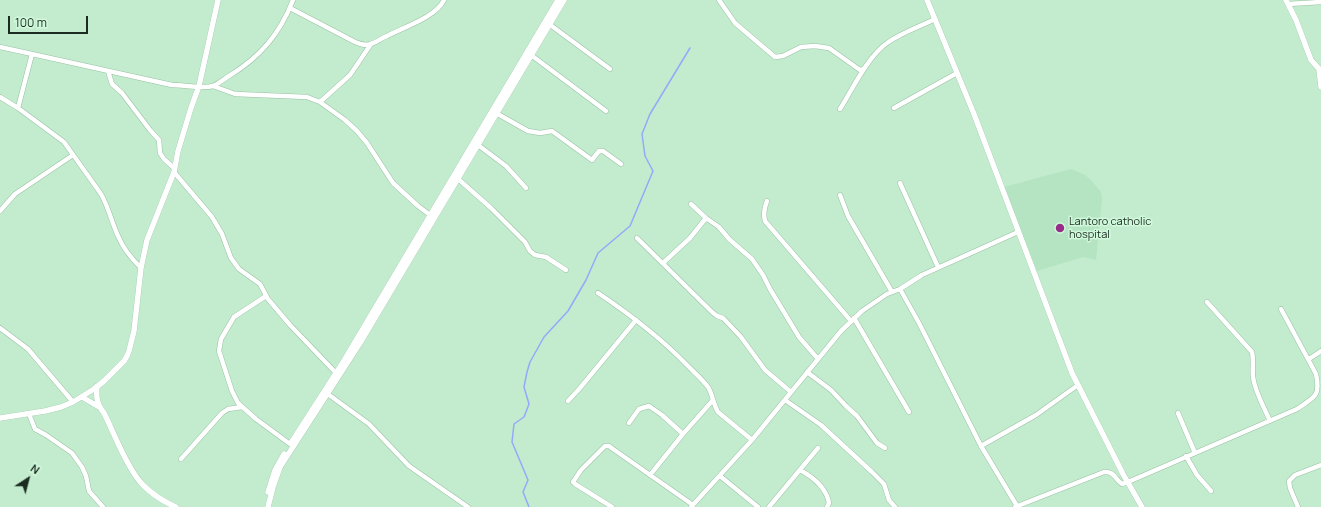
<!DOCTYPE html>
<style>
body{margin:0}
#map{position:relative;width:1321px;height:507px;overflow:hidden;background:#c3ecce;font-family:Manrope,sans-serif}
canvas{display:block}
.north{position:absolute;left:8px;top:459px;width:40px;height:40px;-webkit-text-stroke:3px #d0f9db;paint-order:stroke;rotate:36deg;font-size:11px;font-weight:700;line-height:16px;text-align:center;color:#1b2b20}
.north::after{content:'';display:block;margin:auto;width:14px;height:18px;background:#1b2b20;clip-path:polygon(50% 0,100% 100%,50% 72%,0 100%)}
.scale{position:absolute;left:8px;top:16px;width:80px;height:18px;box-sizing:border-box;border:2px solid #1b2b20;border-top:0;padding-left:5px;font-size:12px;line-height:14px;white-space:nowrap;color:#1b2b20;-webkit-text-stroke:3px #d0f9db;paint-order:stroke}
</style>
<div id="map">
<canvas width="1321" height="507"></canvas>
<div class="north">N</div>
<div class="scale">100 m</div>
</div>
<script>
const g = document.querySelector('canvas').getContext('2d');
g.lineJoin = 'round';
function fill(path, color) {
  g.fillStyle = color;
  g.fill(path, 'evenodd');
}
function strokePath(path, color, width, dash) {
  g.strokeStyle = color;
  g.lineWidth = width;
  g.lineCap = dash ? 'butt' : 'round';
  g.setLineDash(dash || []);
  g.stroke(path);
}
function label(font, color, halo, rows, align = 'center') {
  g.font = font + ' Manrope,sans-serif';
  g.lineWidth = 3;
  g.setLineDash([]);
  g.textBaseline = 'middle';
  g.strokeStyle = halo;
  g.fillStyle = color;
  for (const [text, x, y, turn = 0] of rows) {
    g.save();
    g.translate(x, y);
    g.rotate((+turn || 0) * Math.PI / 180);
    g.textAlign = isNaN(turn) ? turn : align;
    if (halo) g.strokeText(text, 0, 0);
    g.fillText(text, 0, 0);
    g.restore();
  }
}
const built = new Path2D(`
 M1071,169L1085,175L1091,180L1101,192L1102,199L1096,260L1083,257L1037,271L1004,187Z`);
const stream = new Path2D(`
 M529,507L523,492L528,480L512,442L514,424L524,417L529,404L524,387L527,372L530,362L544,337L568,311L586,280L598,253L630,226L653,171L645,156L642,134L650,114L690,48`);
const minor = new Path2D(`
 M719,0L735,23L775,57L783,56L801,47L815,46L829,48L860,70L864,69
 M1288,4L1321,2
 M290,8L355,42C360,44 365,46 370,44C376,43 381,38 387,36C404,27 436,17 444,0
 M549,24L610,69
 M0,47L172,85C184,85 202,89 213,86C218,84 224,79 229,76C260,57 280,34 293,0
 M531,55L606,111
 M108,71L112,84L122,93L150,130L159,140L160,153L164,159L174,168
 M213,86L235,94L307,97L320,102L345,120L357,131L367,143L393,183L418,206L430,215
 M0,97L18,108L64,142L101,194C109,208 112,224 119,238C124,250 132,259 141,268
 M320,102L350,75L371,44
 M18,108L32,54
 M894,108L957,73
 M840,109C852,90 868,56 887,43C901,33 919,27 935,19
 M496,113L528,131L540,133L552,131L592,160L599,151H603L621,164
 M478,145L506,166L526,188
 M174,172L212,217L222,234L231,258L239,269L260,284L268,299L290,325L336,373
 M457,178L491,208L525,242L530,251L535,255L546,257L566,270
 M900,183L938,267
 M840,195L848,216L892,292
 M767,201C764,208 763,213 765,221L851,321
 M691,204L706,218L719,227L729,239L752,259L763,275L770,289L799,337L818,359
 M0,211L15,194L73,155
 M637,238L712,312L717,316L723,318L741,337L765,370L791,392
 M663,263L690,238L706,218
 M900,289L919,323L981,446L1017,506
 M598,293C631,315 662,339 689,367C695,373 703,380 708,387C713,395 713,404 718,412L752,440
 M266,296L234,317L221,339L219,351L232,391L238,403L256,419L290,444
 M1207,302L1252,352C1254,360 1252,368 1253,377C1255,392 1264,407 1270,421
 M854,318L909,412
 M0,328L28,349L73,402
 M1309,359L1321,351
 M807,372L831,390L846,406L857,416L877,443L885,448
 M325,392L369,424L409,466L468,507
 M785,400L821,425L872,472L884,484L889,500L895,507
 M568,401L580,388L636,320
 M1178,413L1195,453
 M29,414L35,429L46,435L72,453L82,467L86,476L89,491L103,507
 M629,423L639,409L649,406L662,415L683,434
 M981,446L1036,415L1078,385
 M1186,456L1197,475L1211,491
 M181,459L222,413L228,409L242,407
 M800,470C813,477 826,487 829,503L827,507
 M650,475L683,434L713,400
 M720,476L758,507
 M612,507L575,484L573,482L581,470L605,446H609L613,449L693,505
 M691,507L752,440L841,331L862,311L887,294L900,289L922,275L1018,232
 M769,507L818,448
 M1015,507L1104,472C1114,471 1115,479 1122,484L1128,482L1297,409C1314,397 1321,397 1316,374L1281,309
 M1298,507L1290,488L1289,481L1295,475L1321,465`);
const tertiary = new Path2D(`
 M927,0L974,114L1072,373L1123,474L1142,507
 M1286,0L1296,20L1311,60L1319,69L1321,87
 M97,386C96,398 97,404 104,413C114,433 128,470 143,485C152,494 164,502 176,507
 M82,397L99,407
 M0,418L45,411L61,407L73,402L94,389L104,381L124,361L127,356L129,351L134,331L141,268L147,240L174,172L178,151L191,108L199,86L218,0
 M291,443L345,359L558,0
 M268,492L275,470L284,454
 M268,507L273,487L280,467L360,343L564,0`);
const markers = [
 [1060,228,5,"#992b8b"]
];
const poiNames = [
 ["Lantoro catholic",1069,222],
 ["hospital",1069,235]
];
fill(built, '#b4e4c1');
strokePath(stream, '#95a8fb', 1.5);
strokePath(minor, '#98c0a3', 5.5);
strokePath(tertiary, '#98c0a3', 6);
strokePath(minor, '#fff', 4.5);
strokePath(tertiary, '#fff', 5.5);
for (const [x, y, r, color] of markers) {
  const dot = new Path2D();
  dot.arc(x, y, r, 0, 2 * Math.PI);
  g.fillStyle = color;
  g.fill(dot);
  strokePath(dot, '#d0f9db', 1.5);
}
label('11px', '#1b2b20', '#d0f9db', poiNames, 'left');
</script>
